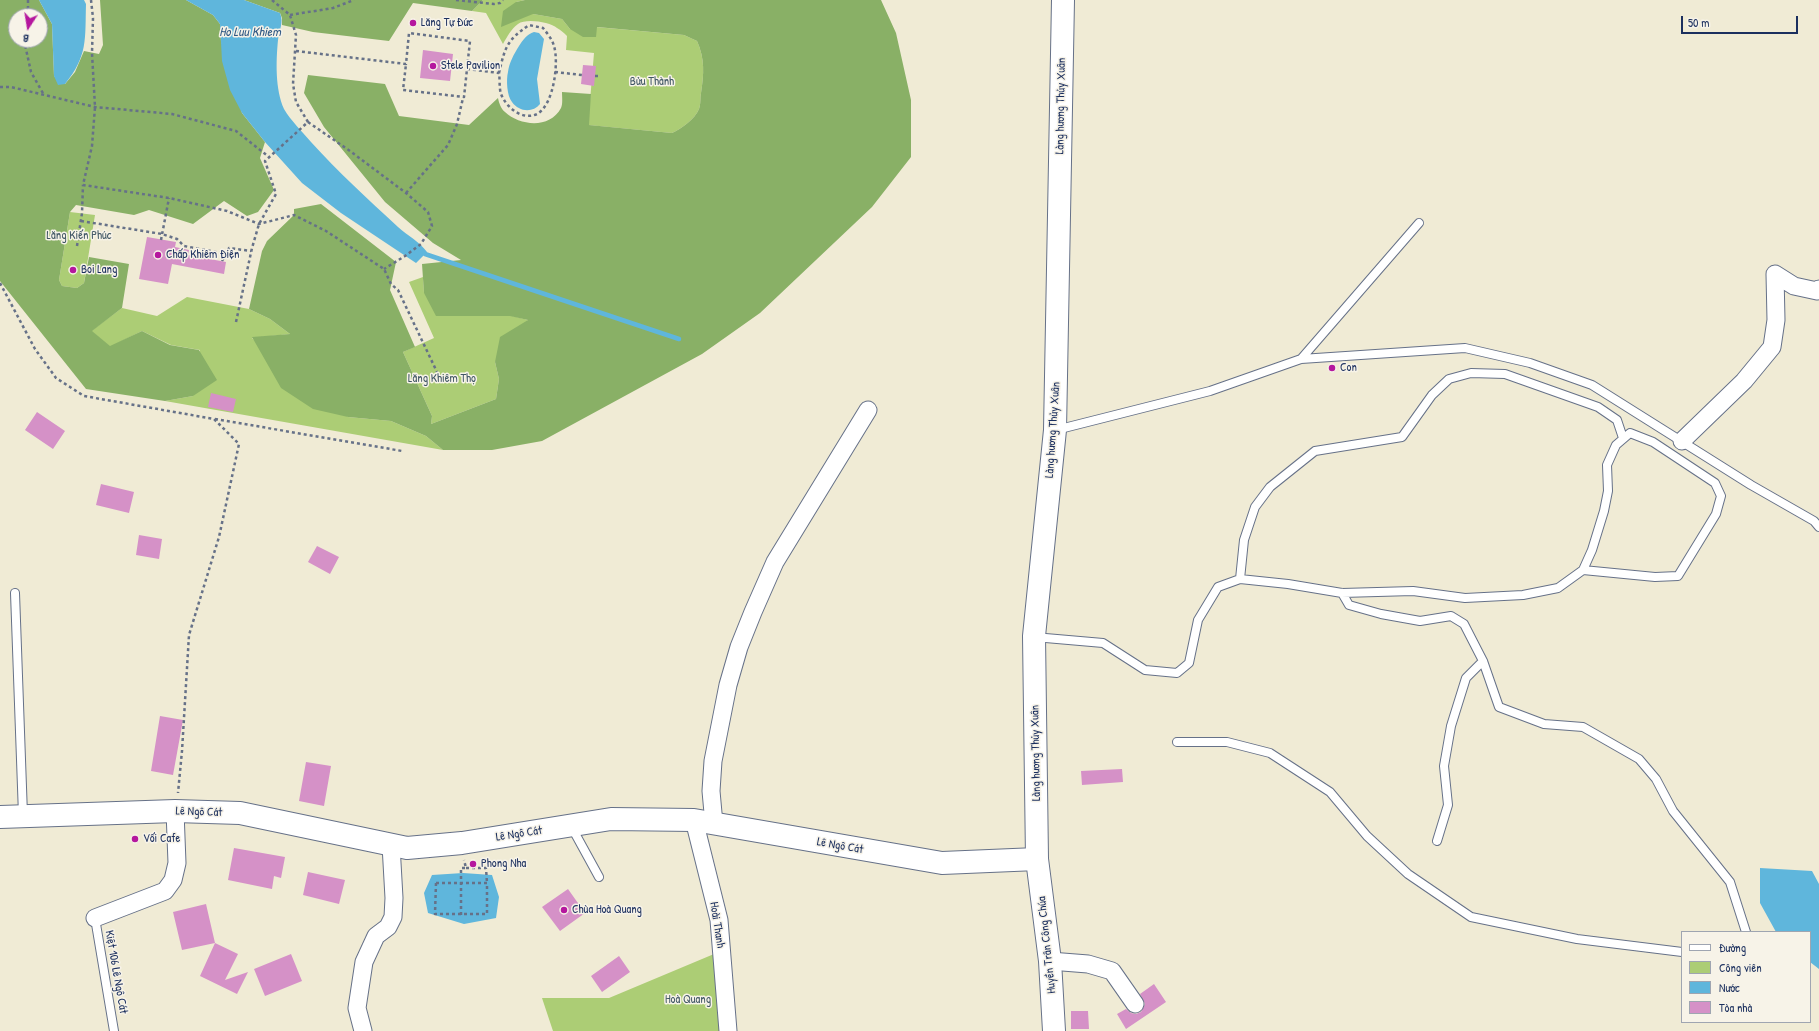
<!DOCTYPE html>
<meta charset="utf-8">
<style>
body{margin:0}
#map{position:relative;width:1819px;height:1031px;overflow:hidden;background:#f0ebd5;font-family:"Patrick Hand",sans-serif}
canvas{display:block}
.legend{position:absolute;left:1681px;top:931px;width:130px;height:92px;box-sizing:border-box;background:#f7f3e8;border:1px solid #9fa5b1;margin:0;padding:5px 7px;list-style:none;font-size:12px;color:#1b2f5e}
.legend li{display:flex;align-items:center;gap:8px;height:20px}
.legend b{width:20px;border:1px solid #9fa5b1}
.north{position:absolute;left:8px;top:8px;width:40px;height:40px;box-sizing:border-box;background:#f7f3e8;border:1px solid #9fa5b1;border-radius:50%;rotate:192deg;font-size:11px;font-weight:700;line-height:16px;text-align:center;color:#1b2f5e}
.north::after{content:'';display:block;margin:auto;width:14px;height:18px;background:#b5179e;clip-path:polygon(50% 0,100% 100%,50% 72%,0 100%)}
.scale{position:absolute;left:1681px;top:16px;width:117px;height:18px;box-sizing:border-box;border:2px solid #1b2f5e;border-top:0;padding-left:5px;font-size:12px;line-height:14px;white-space:nowrap;color:#1b2f5e;-webkit-text-stroke:3px #f7f3e8;paint-order:stroke}
</style>
<div id="map">
<canvas width="1819" height="1031"></canvas>
<ul class="legend">
<li><b style="height:5px;background:#fff"></b>Đường</li>
<li><b style="height:11px;background:#accd75"></b>Công viên</li>
<li><b style="height:11px;background:#5fb6dc"></b>Nước</li>
<li><b style="height:11px;background:#d591c7"></b>Tòa nhà</li>
</ul>
<div class="north">B</div>
<div class="scale">50 m</div>
</div>
<script>
const g = document.querySelector('canvas').getContext('2d');
g.lineJoin = 'round';
function fill(path, color) {
  g.fillStyle = color;
  g.fill(path, 'evenodd');
}
function strokePath(path, color, width, dash) {
  g.strokeStyle = color;
  g.lineWidth = width;
  g.lineCap = dash ? 'butt' : 'round';
  g.setLineDash(dash || []);
  g.stroke(path);
}
function label(font, color, halo, rows, align = 'center') {
  g.font = font + ' "Patrick Hand",sans-serif';
  g.lineWidth = 3;
  g.setLineDash([]);
  g.textBaseline = 'middle';
  g.strokeStyle = halo;
  g.fillStyle = color;
  for (const [text, x, y, turn = 0] of rows) {
    g.save();
    g.translate(x, y);
    g.rotate((+turn || 0) * Math.PI / 180);
    g.textAlign = isNaN(turn) ? turn : align;
    if (halo) g.strokeText(text, 0, 0);
    g.fillText(text, 0, 0);
    g.restore();
  }
}
const green = new Path2D(`
 M483,0H525L516,2L533,14L562,19L570,29L596,27L684,35L697,41C705,59 704,74 701,93C700,98 701,104 699,109C695,119 681,129 672,133L588,125L594,53L566,50L567,36C564,33 561,30 557,28C550,22 526,18 518,24C511,29 507,37 503,44L486,13L472,11Z
 M70,212L95,215L84,283L77,288L62,286L59,280Z
 M423,277L424,293L528,320L495,362L499,379L496,399L431,424L432,416L403,352L434,338L409,282Z
 M187,297L249,309L270,319L290,334L252,338L348,417L391,421L426,436L443,450L165,401L193,396L200,350L171,345L142,331L110,347L91,331L122,308L157,316Z
 M714,954L721,1031H553L542,998H609Z`);
const forest = new Path2D(`
 M0,0H39L52,24L54,76L65,84L75,72L84,51L99,54L103,45L100,0H186L213,15L220,24L221,41L242,113L265,142L260,158L274,190L258,212L247,216L224,201L193,224L149,210L134,215L76,205L70,212L59,280L62,286L77,288L84,283L89,257L129,264L122,308L92,331L110,346L142,331L170,345L199,350L217,380L193,396L165,401L86,389L0,281ZM16,16H40V40H16Z
 M244,0H483L472,11L413,3L389,41L313,32L282,25V18L280,13Z
 M525,0H881L896,33L911,100V157L872,207L760,313L702,354L542,441L492,450H443L426,436L391,421L348,417L313,409L281,388L252,337L290,334L270,319L249,309L262,251L267,241L294,215V209L321,204L396,262L390,290L415,347L403,352L432,416L431,424L496,399L499,379L495,362L500,337L528,320L510,316H436L424,293L422,264L461,260L433,243L385,202L324,127L304,93L308,75L385,84L399,116L469,125L498,98C499,103 501,109 505,112C520,126 550,129 561,108C563,104 562,97 562,92L591,94L589,125L672,133C681,129 695,119 699,109C701,104 700,98 701,93C704,74 705,59 697,41L684,35L597,27L596,37H583L570,29L562,19L533,14L501,27L503,11L516,2Z`);
const water = new Path2D(`
 M39,0H84L86,4C85,39 88,56 65,84L58,85L54,76L52,24Z
 M186,0H244L280,13C284,23 279,30 278,40C276,61 275,89 284,109C291,121 302,131 311,142C338,172 368,199 398,227C408,236 419,241 427,252L416,263L341,213L302,183L265,142L242,113L230,90L222,61L220,24L213,15Z
 M534,32L539,33L544,39L537,79L540,104C533,113 519,112 512,102C507,96 506,80 508,72C509,63 514,54 519,46C523,40 527,34 534,32Z
 M1760,868L1812,871L1819,884V969L1810,962V932H1776L1760,903Z
 M463,873L492,875L499,897L496,918L464,924L428,913L424,893L432,875Z`);
const stream = new Path2D(`
 M425,254L679,339`);
const building = new Path2D(`
 M423,50L453,54L450,81L420,78Z
 M583,65L596,66L594,86L581,84Z
 M147,237L176,242L175,247L189,250L188,255L226,262L224,274L172,264L168,284L139,279Z
 M211,393L236,399L233,412L208,407Z
 M37,412L65,431L53,449L25,430Z
 M101,484L134,492L129,513L96,505Z
 M139,535L162,539L159,559L136,555Z
 M317,546L339,557L330,574L308,562Z
 M160,716L183,720L173,775L151,771Z
 M306,762L331,766L324,806L299,801Z
 M1122,769L1123,782L1082,785L1081,771Z
 M234,848L285,857L281,878L274,876L272,889L228,880Z
 M308,872L345,880L339,904L303,895Z
 M568,889L585,913L560,931L542,907Z
 M206,904L215,943L182,950L173,912Z
 M215,943L238,954L225,980L248,972L237,994L200,976Z
 M291,954L302,981L265,996L254,969Z
 M619,956L630,972L602,992L591,976Z
 M1154,984L1166,1002L1126,1029L1117,1014L1126,1009L1131,1013L1136,1014L1141,1012L1145,1004L1140,994Z
 M1071,1011H1088L1089,1029H1071Z`);
const path = new Path2D(`
 M28,0V16
 M91,0L93,18L92,53L95,107L92,146L83,185L169,198L227,211L259,224L294,215L326,231L384,269L391,284L398,290L437,372
 M456,0L494,4L500,3L503,0
 M290,15L333,8L354,0
 M24,40L31,72L44,95
 M296,51L406,64L409,33L470,41L464,97L403,90L406,64
 M467,69L499,73C500,79 499,88 501,94C506,107 522,121 537,114C554,105 559,62 554,46C552,39 547,33 543,28L529,25C507,40 505,47 499,73
 M555,72L582,75
 M595,76H601
 M0,87H11L95,107L172,114L236,131L269,157
 M308,122L350,151L406,193L428,212L432,226L421,244L405,256L384,269
 M406,193L448,145L457,124L463,98
 M81,221L162,234L177,239L184,246L226,254
 M161,240L169,198
 M77,246L82,213L83,185
 M222,261L229,248L251,251
 M0,283L35,349L56,378L84,396L214,419L239,444L219,537L189,635L182,751L178,793
 M236,322L252,248L259,224L276,194L265,161L308,122L296,102L293,84L296,35L290,15L272,0
 M215,419L402,451
 M466,868H486L487,883
 M436,883H487V914H435Z
 M461,915V868H466L464,860`);
const lane = new Path2D(`
 M1301,359L1419,223
 M1056,430L1210,391L1301,359L1465,348L1530,363L1592,385L1751,485L1814,521L1819,527
 M1240,579L1244,540L1255,507L1270,487L1315,451L1402,437L1432,395L1449,379L1471,373L1505,374L1598,407L1617,420L1623,438
 M15,593L23,815
 M1342,593L1349,605L1381,614L1420,621L1451,616L1464,624L1483,661L1499,707L1544,724L1583,727L1639,759L1656,779L1673,811L1730,882L1746,932
 M1034,637L1103,643L1145,670L1177,673L1189,663L1198,620L1218,587L1240,579L1288,584L1342,593L1413,591L1465,598L1523,595L1558,588L1583,570L1592,550L1604,511L1608,491L1607,465L1616,445L1630,433L1653,442L1715,483L1721,496L1716,514L1678,576L1655,577L1583,570
 M1177,742H1227L1270,753L1330,792L1367,836L1408,874L1471,917L1577,939L1682,952
 M571,826L599,877
 M1437,841L1448,805L1444,766L1451,726L1466,678L1483,661
 M95,918L114,1031`);
const street = new Path2D(`
 M1682,441L1744,381L1772,347L1776,320L1775,274L1794,286L1817,291L1819,289
 M694,820L719,920L728,1031
 M714,824L711,791L713,761L728,685L739,647L753,612L775,562L868,410
 M95,918L165,891L173,880L177,863L175,811
 M1050,961L1088,964L1112,971L1135,1004
 M363,1031L357,1008L364,962L376,936L388,927L393,917L394,898L391,845`);
const secondary = new Path2D(`
 M0,817L175,811L240,813L407,848L462,843L611,819L694,820L942,863L1037,859
 M1054,1031L1050,961L1037,859L1034,636L1055,430L1063,0`);
const markers = [
 [413,23,4,"#b5179e"],
 [433,66,4,"#b5179e"],
 [158,255,4,"#b5179e"],
 [73,270,4,"#b5179e"],
 [1332,368,4,"#b5179e"],
 [135,839,4,"#b5179e"],
 [473,864,4,"#b5179e"],
 [564,910,4,"#b5179e"]
];
const poiNames = [
 ["Lăng Tự Đức",421,23],
 ["Stele Pavilion",441,66],
 ["Chấp Khiêm Điện",166,255],
 ["Boi Lang",81,270],
 ["Con",1340,368],
 ["Vối Cafe",143,839],
 ["Phong Nha",481,864],
 ["Chùa Hoà Quang",572,910]
];
const parkNames = [
 ["Bửu Thành",652,82],
 ["Lăng Kiến Phúc",79,236],
 ["Lăng Khiêm Thọ",442,379],
 ["Hoà Quang",688,1000]
];
const streetNames = [
 ["Làng hương Thủy Xuân",1061,106,-89],
 ["Làng hương Thủy Xuân",1053,430,-86],
 ["Làng hương Thủy Xuân",1036,753,-91],
 ["Lê Ngô Cát",199,812,2],
 ["Lê Ngô Cát",519,834,-9],
 ["Lê Ngô Cát",840,846,10],
 ["Hoài Thanh",717,925,81],
 ["Huyền Trân Công Chúa",1047,945,-96],
 ["Kiệt 106 Lê Ngô Cát",116,972,80]
];
const waterNames = [
 ["Ho Luu Khiem",250,33]
];
fill(green, '#accd75');
fill(forest, '#89b066');
fill(water, '#5fb6dc');
strokePath(stream, '#5fb6dc', 4.5);
fill(building, '#d591c7');
strokePath(lane, '#667188', 10);
strokePath(street, '#667188', 19);
strokePath(secondary, '#667188', 24);
strokePath(path, '#667188', 2.5, [3, 3]);
strokePath(lane, '#fff', 8);
strokePath(street, '#fff', 17);
strokePath(secondary, '#fff', 22);
for (const [x, y, r, color] of markers) {
  const dot = new Path2D();
  dot.arc(x, y, r, 0, 2 * Math.PI);
  g.fillStyle = color;
  g.fill(dot);
  strokePath(dot, '#f7f3e8', 1.5);
}
label('12px', '#1b2f5e', '#f7f3e8', poiNames, 'left');
label('12px', '#3f5664', '#f7f3e8', parkNames);
label('12px', '#1b2f5e', '#f7f3e8', streetNames);
label('italic 13px', '#2f5884', '#f7f3e8', waterNames);
</script>
